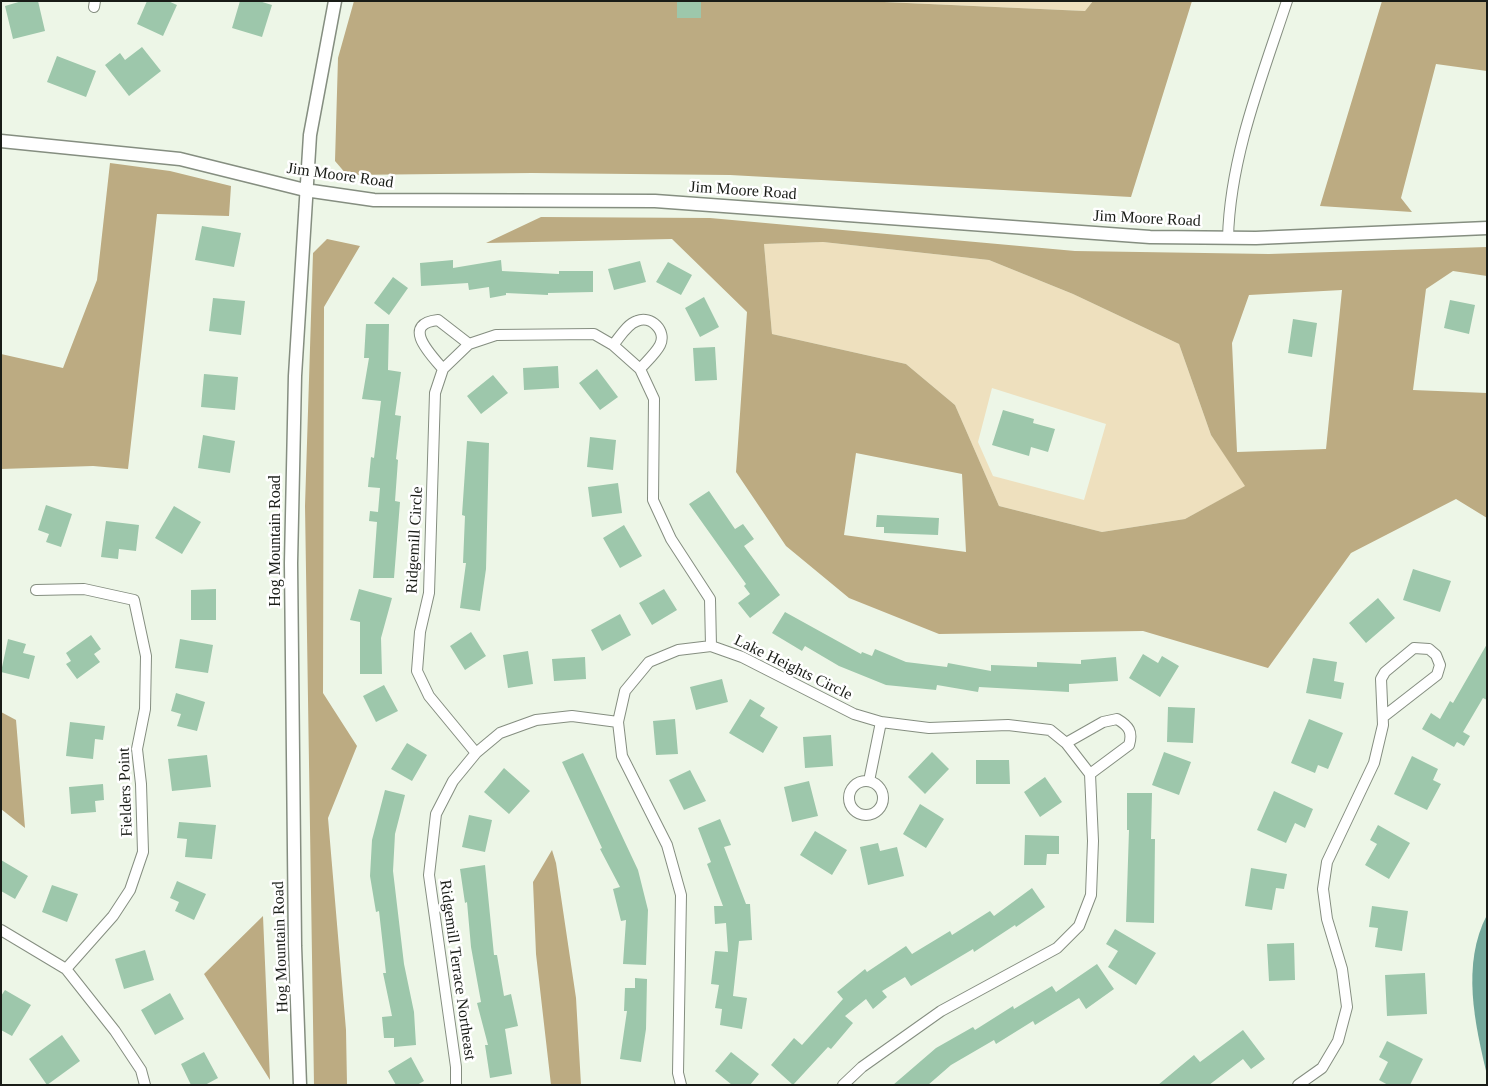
<!DOCTYPE html>
<style>
body{margin:0}
#map{position:relative;width:1488px;height:1086px;overflow:hidden;background:#edf6e7;font-family:Georgia,serif}
canvas{display:block}
.frame{position:absolute;inset:0;border:2px solid #191c17;pointer-events:none}
</style>
<div id="map">
<canvas width="1488" height="1086"></canvas>
<div class="frame"></div>
</div>
<script>
const g = document.querySelector('canvas').getContext('2d');
g.lineJoin = 'round';
function fill(path, color) {
  g.fillStyle = color;
  g.fill(path, 'evenodd');
}
function strokePath(path, color, width, dash) {
  g.strokeStyle = color;
  g.lineWidth = width;
  g.lineCap = dash ? 'butt' : 'round';
  g.setLineDash(dash || []);
  g.stroke(path);
}
function label(font, color, halo, rows, align = 'center') {
  g.font = font + ' Georgia,serif';
  g.lineWidth = 5;
  g.setLineDash([]);
  g.textBaseline = 'middle';
  g.strokeStyle = halo;
  g.fillStyle = color;
  for (const [text, x, y, turn = 0] of rows) {
    g.save();
    g.translate(x, y);
    g.rotate((+turn || 0) * Math.PI / 180);
    g.textAlign = isNaN(turn) ? turn : align;
    if (halo) g.strokeText(text, 0, 0);
    g.fillText(text, 0, 0);
    g.restore();
  }
}
const green = new Path2D(`
 M862,1H1093L1085,11Z
 M823,242L989,260L1073,294L1179,344L1211,435L1246,486L1185,519L1102,532L999,506L955,405L906,364L772,334L764,244ZM992,388L1106,424L1084,500L993,476L978,442Z`);
const forest = new Path2D(`
 M354,1H862L1085,11L1093,1H1192L1131,197L730,175L532,173L347,175L335,161L338,58Z
 M1382,1H1487V71L1436,64L1401,198L1412,212L1320,206Z
 M110,163L170,171L231,186L229,216L157,214L128,469L93,466L1,469V354L63,368L97,280Z
 M541,217L710,218L1075,251L1269,254L1487,247V276L1453,271L1426,289L1413,390L1487,393V518L1456,499L1351,553L1268,668L1143,631L939,634L849,598L786,546L736,472L747,312L672,239L486,243ZM823,242L989,260L1073,294L1179,344L1211,435L1245,486L1185,519L1102,532L999,506L955,405L906,364L772,334L764,244ZM1342,290L1326,449L1237,452L1232,343L1249,295ZM856,453L962,474L966,552L844,535Z
 M327,239L360,246L324,307L323,693L357,746L328,818L346,1030L347,1085H314L305,506L313,253Z
 M1,712L16,720L25,828L1,809Z
 M552,850L556,863L576,998L581,1085H551L536,954L533,882Z
 M263,916L270,1080L204,974Z`);
const water = new Path2D(`
 M1487,915V1075C1475,1025 1461,964 1487,915Z`);
const building = new Path2D(`
 M22,1H38L45,31L13,39L5,6Z
 M147,1H168L177,5L163,36L137,24Z
 M240,1H259L272,5L262,37L232,28Z
 M677,1H701V18H677Z
 M142,47L161,71L129,96L105,65L120,53L125,60Z
 M57,56L96,71L86,97L47,82Z
 M202,226L241,233L234,267L195,260Z
 M453,260V268L501,260L502,271L559,274V271H593V292L548,293V295L506,293V295L490,298L489,287L469,290L468,283L421,286L420,263Z
 M640,261L646,282L614,290L608,269Z
 M668,262L692,275L681,295L656,282Z
 M393,277L408,288L389,315L374,303Z
 M704,297L719,327L700,337L685,308Z
 M213,298L245,301L241,335L209,331Z
 M1450,300L1475,305L1469,334L1444,328Z
 M1293,319L1317,323L1312,357L1288,353Z
 M366,324H389L388,370L401,372L395,415L401,416L396,459L398,460L395,501L400,502L394,578H373L377,522L369,521L370,511L378,512L380,488L368,487L371,457L374,458L381,401L362,399L369,358H364Z
 M715,347L717,380L695,381L693,348Z
 M558,366L559,388L524,390L523,368Z
 M597,369L618,397L600,410L579,383Z
 M204,374L238,377L235,410L201,407Z
 M493,375L508,393L481,414L467,396Z
 M1003,410L1034,419L1033,423L1055,429L1048,452L1031,447L1029,456L992,445Z
 M203,435L235,441L230,473L198,468Z
 M590,437L616,440L613,470L587,467Z
 M467,441L489,443L486,569L480,611L460,608L466,563H463L465,516L462,515Z
 M618,483L622,513L592,517L588,487Z
 M709,491L735,529L743,524L754,539L744,546L780,595L750,618L738,603L750,594L744,586L746,584L689,504Z
 M46,505L72,514L61,547L46,542L49,534L38,530Z
 M174,506L201,522L182,554L155,538Z
 M877,515L939,518L938,535L884,533V527H876Z
 M106,521L139,525L136,551L119,549L118,559L101,557Z
 M624,525L642,556L620,568L603,538Z
 M1413,569L1451,581L1440,612L1403,600Z
 M216,589V620H191V590Z
 M359,589L392,598L381,638L382,674H360V622L350,620Z
 M664,589L677,610L652,625L639,603Z
 M1378,598L1395,618L1366,643L1349,623Z
 M785,612L861,654L862,652L872,656L875,649L906,662L947,667L948,663L991,671V665L1037,667V662L1081,664V660L1116,657L1118,681L1069,684V692L979,687L978,692L937,685L936,690L886,685L839,666L805,646L802,651L772,633Z
 M620,614L631,635L602,651L591,630Z
 M471,632L486,656L465,670L450,646Z
 M91,635L101,649L94,654L100,662L77,679L66,664L71,661L66,653Z
 M8,639L26,644L23,653L35,656L29,679L1,672Z
 M180,639L213,645L208,673L175,668Z
 M1487,644V700L1483,698L1463,732L1470,736L1464,746L1457,742L1454,747L1422,729L1431,713L1440,719L1450,701L1453,703Z
 M528,651L533,684L508,688L503,655Z
 M1143,654L1158,663L1162,656L1179,666L1160,697L1129,678Z
 M585,657L586,679L554,681L552,659Z
 M1313,658L1337,662L1334,681L1344,683L1341,699L1306,693Z
 M722,679L728,702L696,710L690,687Z
 M384,685L398,711L376,722L363,696Z
 M176,693L205,702L197,731L177,726L181,714L171,711Z
 M750,699L765,708L760,716L778,727L763,753L729,733Z
 M1168,707L1195,708L1193,743L1167,742Z
 M675,719L678,754L656,755L653,721Z
 M1309,719L1343,733L1328,769L1318,765L1315,773L1291,763Z
 M70,722L105,726L103,740L95,739L93,759L66,756Z
 M831,735L833,766L805,768L803,737Z
 M407,743L427,755L412,781L391,769Z
 M932,752L949,769L925,794L908,777Z
 M1164,752L1191,762L1179,795L1152,785Z
 M583,753L638,870L648,910L646,965L623,964L626,920L621,921L613,889L620,887L600,849L602,848L562,762Z
 M207,755L211,787L172,791L168,759Z
 M1412,756L1438,769L1433,780L1441,784L1427,810L1394,794Z
 M976,760H1009L1010,784H976Z
 M504,768L530,791L509,814L484,792Z
 M690,770L706,801L684,810L669,780Z
 M1045,777L1062,802L1040,817L1024,792Z
 M809,781L818,816L792,822L784,787Z
 M103,784L104,800L95,801L96,812L71,814L69,787Z
 M385,790L405,795L395,834L393,871L404,964L414,1012L416,1045L394,1047V1038H384L382,1017L392,1016L383,973H386L379,911L376,912L370,876L372,840Z
 M1274,791L1313,809L1305,828L1295,823L1286,843L1257,830Z
 M1127,793H1152L1151,839H1155L1154,923L1126,922L1129,830H1127Z
 M920,804L944,819L926,848L903,834Z
 M469,815L492,820L485,852L462,847Z
 M720,819L731,845L724,847L746,904H750L752,940L739,941L733,996L747,998L742,1029L720,1025L722,1009L715,1008L719,985L711,984L715,951L728,952L726,923L715,924L714,906H723L707,864L711,862L698,828Z
 M179,822L216,825L212,859L185,857L187,839L177,838Z
 M1378,825L1410,843L1389,879L1365,865L1377,844L1370,840Z
 M815,831L847,850L832,875L800,855Z
 M1025,835L1059,836V854H1047L1046,865H1024Z
 M878,843L880,851L897,847L904,876L868,885L860,847Z
 M1,860L28,876L15,899L1,891Z
 M485,865L494,955H497L504,996L511,994L518,1026L505,1029L512,1074L490,1078L485,1045H488L477,1003L481,1002L471,947L467,902L465,903L460,869Z
 M1251,868L1287,874L1284,889L1276,888L1272,910L1245,906Z
 M177,881L206,894L194,920L175,911L179,902L170,898Z
 M52,885L78,894L67,922L42,912Z
 M1032,888L1045,907L1016,927L1015,925L974,952L973,949L911,986L905,977L882,991L887,997L873,1009L866,999L845,1016L853,1023L831,1049L828,1047L793,1085L771,1065L794,1038L802,1045L843,999L837,992L865,969L867,972L906,946L912,954L950,931L952,935L990,911L994,916Z
 M1372,906L1408,911L1402,951L1375,947L1378,928L1369,927Z
 M1115,929L1156,953L1136,985L1108,967L1118,951L1106,944Z
 M1294,943L1295,980L1269,981L1267,944Z
 M145,950L154,980L124,989L115,959Z
 M1097,964L1114,989L1086,1009L1079,998L1035,1025L1033,1021L996,1044L994,1040L951,1065L928,1085H893L936,1048L973,1027L975,1030L1013,1006L1014,1009L1052,986L1056,992Z
 M1425,973L1427,1014L1387,1016L1385,975Z
 M635,978L647,979L646,1029L641,1062L620,1059L627,1011H624L625,988H635Z
 M5,990L31,1005L12,1036L1,1030V996Z
 M170,993L184,1019L155,1035L141,1010Z
 M1243,1030L1265,1059L1251,1069L1243,1059L1209,1085H1158L1194,1055L1200,1062Z
 M62,1035L80,1061L47,1085L29,1059Z
 M1387,1041L1423,1059L1410,1085H1388L1379,1080L1388,1062L1379,1057Z
 M204,1052L218,1078L205,1085H191L181,1064Z
 M731,1052L759,1074L750,1085H732L715,1071Z
 M411,1057L424,1081L417,1085H396L388,1071Z`);
const minor = new Path2D(`
 M94,7L95,1
 M1228,238C1230,157 1262,77 1287,1
 M613,345C620,337 627,324 637,321C651,315 667,331 660,345C656,353 646,362 640,369
 M443,369C431,355 400,324 438,320L469,344
 M36,590L84,589L134,600L146,656L145,709L137,749L141,784L143,852L130,890L113,916L66,969
 M1066,743L1103,722L1117,719C1129,726 1133,732 1129,745L1090,774
 M476,753L429,696L417,671L420,632L429,593L435,393L443,369L469,344L496,335L594,334L613,345L640,369L654,399L653,500L671,539L710,599L711,646
 M849 798a17 17 0 1 1 34 0a17 17 0 1 1-34 0Z
 M869,781L881,722
 M1,930L66,969L115,1031L141,1070L145,1085
 M456,1085V1067L429,875L436,814L453,781L476,753L500,733L536,720L572,716L618,722
 M681,1085L678,1073L681,895L667,845L622,756L618,722L625,691L649,662L678,650L711,646L742,657L854,714L881,722L929,728L1008,725L1050,730L1066,743L1090,774L1093,841L1091,895L1079,926L1057,948L941,1011L862,1067L843,1085
 M1298,1085L1322,1068L1338,1041L1347,1007L1342,969L1327,919L1323,889L1327,862L1374,763L1383,725L1381,679L1385,672L1414,648L1429,649L1436,655L1440,665L1437,675L1383,717`);
const tertiary = new Path2D(`
 M1,141L180,159L305,190L374,200L655,201L1150,237L1256,238L1487,228
 M300,1085L295,946L291,563L295,376L310,135L335,1`);
const streetNames = [
 ["Jim Moore Road",340,176,8],
 ["Jim Moore Road",743,191,4],
 ["Jim Moore Road",1147,219,3],
 ["Ridgemill Circle",415,540,-87],
 ["Hog Mountain Road",276,541,-90],
 ["Lake Heights Circle",793,668,26],
 ["Fielders Point",126,792,-92],
 ["Hog Mountain Road",281,947,-92],
 ["Ridgemill Terrace Northeast",457,970,82]
];
fill(green, '#eee0be');
fill(forest, '#bcab82');
fill(water, '#73a89b');
fill(building, '#9dc7ab');
strokePath(minor, '#858e80', 12);
strokePath(tertiary, '#858e80', 15);
strokePath(minor, '#fff', 10);
strokePath(tertiary, '#fff', 12);
label('16px', '#191c17', '#fff', streetNames);
</script>
